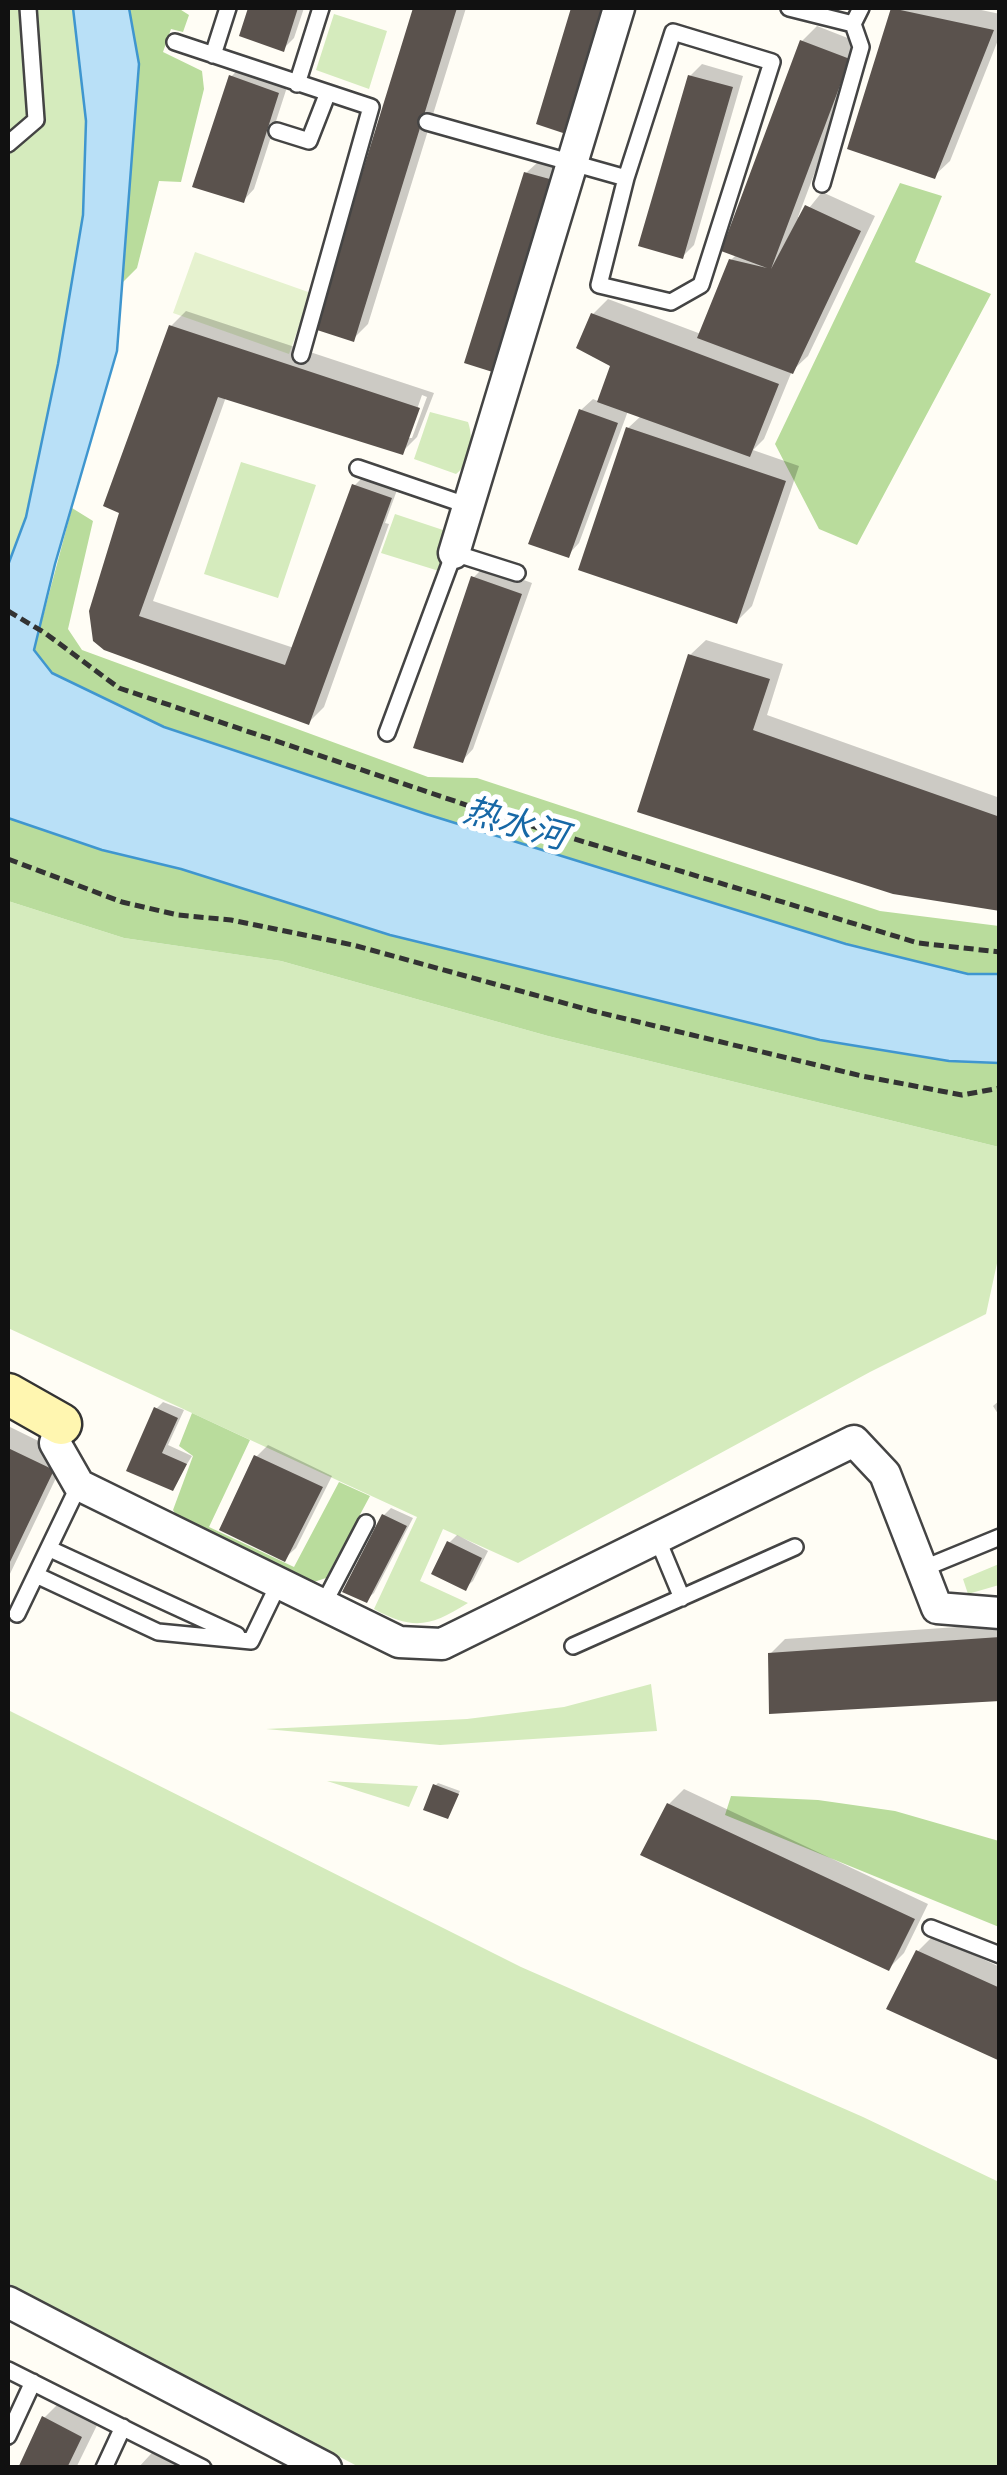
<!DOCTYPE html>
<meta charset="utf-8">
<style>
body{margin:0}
#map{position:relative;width:1007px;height:2475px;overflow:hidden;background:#fffdf5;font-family:"Noto Serif",serif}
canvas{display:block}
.frame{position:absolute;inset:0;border:10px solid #111;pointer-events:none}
</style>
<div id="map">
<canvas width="1007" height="2475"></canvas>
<div class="frame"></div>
</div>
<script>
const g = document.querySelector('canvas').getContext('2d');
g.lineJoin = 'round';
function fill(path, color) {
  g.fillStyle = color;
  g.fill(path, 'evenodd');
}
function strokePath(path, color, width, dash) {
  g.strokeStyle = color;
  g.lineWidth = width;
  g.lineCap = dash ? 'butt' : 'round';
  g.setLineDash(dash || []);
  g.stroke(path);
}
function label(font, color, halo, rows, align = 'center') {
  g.font = font + ' "Noto Serif","Noto Sans SC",serif';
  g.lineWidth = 10;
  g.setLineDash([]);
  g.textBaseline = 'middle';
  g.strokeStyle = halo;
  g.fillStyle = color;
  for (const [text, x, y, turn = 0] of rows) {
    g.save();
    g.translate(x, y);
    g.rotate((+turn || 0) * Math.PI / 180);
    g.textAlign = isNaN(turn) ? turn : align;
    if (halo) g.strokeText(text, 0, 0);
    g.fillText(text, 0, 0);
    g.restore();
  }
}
const green = new Path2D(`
 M8,8H73L86,121L83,215L58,364L26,517L8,565Z
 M334,14L387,31L369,89L316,70Z
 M430,412L468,422C474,439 471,463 456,474L414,459Z
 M241,462L316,485L278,598L204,574Z
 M395,514L449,532L439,571L381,553Z
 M8,901L124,938L281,961L548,1036L999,1147V1254L986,1314L870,1372L518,1563L443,1529L420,1581L468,1603C431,1626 414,1631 374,1609L417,1517L8,1328Z
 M999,1564V1585L968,1594L963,1579Z
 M651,1684L657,1731L440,1745L266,1729L467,1719L564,1707Z
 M8,1710L521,1967L863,2117L999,2182V2467H359L8,2283Z
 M327,1781L418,1786L409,1807Z`);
const forest = new Path2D(`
 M129,8H178L189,15L183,32L171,29L163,52L202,71L204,89L181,182L159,181L137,268L123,282L139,64Z
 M900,183L942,196L915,262L991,294L857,545L819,529L775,444Z
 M72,508L93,521L68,629L82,650L428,777L477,778L880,911L999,926V974H968L846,944L426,814L164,727L52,673L34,650Z
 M8,818L102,850L949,1061L999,1063V1147L548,1036L281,961L124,938L8,901Z
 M192,1413L250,1440L209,1527L294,1567L339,1482L370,1496L326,1578L311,1583L180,1521L173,1510L193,1456L179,1446Z
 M731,1796L818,1800L895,1811L999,1841V1927L725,1815Z`);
const pitch = new Path2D(`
 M195,252L311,293L289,354L173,313Z`);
const water = new Path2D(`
 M73,8H129L139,64L117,351L55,564L34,650L52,673L164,727L426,814L846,944L968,974H999V1063L949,1061L820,1040L390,935L181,869L102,850L8,818V565L26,517L58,364L83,215L86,121Z`);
const shadow = new Path2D(`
 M251,8H304L294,38L283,49L242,35Z
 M416,8H466L368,324L353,339L318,327Z
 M894,8H972L1000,14V35L950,161L934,176L850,147Z
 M817,26L863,44L798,217L801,218L822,192L875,216L808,356L792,371L764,439L753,450L799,466L752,606L737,621L628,428L641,416L628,411L579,543L568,555L581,410L593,399L600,402L613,365L593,314L608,299L701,334L731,260L737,254L802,41Z
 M702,64L743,76L694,245L683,256L690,76Z
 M242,65L289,81L254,189L243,201L231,77Z
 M538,162L567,170L510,359L526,173Z
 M186,311L434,393L417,437L402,452L226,397L153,601L294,648L354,486L362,478L397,490L385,523L389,524L324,707L309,722L105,648L122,511L171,326ZM422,395L427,397L412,438H407Z
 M485,566L532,583L473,749L462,761L474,577Z
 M706,640L783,664L767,715L1000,798V908L640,810L690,655Z
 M1000,1400V1417L993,1406Z
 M163,1402L184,1410L168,1445L192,1456L172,1488L129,1470L156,1409Z
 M8,1426L67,1455L8,1578Z
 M268,1445L332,1476L296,1548L284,1559L256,1457Z
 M391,1508L413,1518L374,1593L366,1600L384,1515Z
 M457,1535L488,1551L473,1581L465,1588L449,1543Z
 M1000,1624V1698L770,1654L785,1639Z
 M438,1783L460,1791L448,1816L435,1786Z
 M684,1789L928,1904L904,1953L889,1968L669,1804Z
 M933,1936L1000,1967V2058L918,1951Z
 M65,2397L102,2415L76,2468H21L44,2418Z
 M160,2444L195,2468H138Z`);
const building = new Path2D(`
 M248,8H298L284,52L239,36Z
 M413,8H457L354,342L314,329Z
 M571,8H610L572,136L536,124Z
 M891,8L994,30L935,179L847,149Z
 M800,40L850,59L771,269L805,205L861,231L793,374L697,338L729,259L767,268L721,251Z
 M229,75L279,93L244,203L192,187Z
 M688,75L733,87L683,259L638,246Z
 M524,172L557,181L499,374L464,363Z
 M591,313L779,384L750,457L597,402L610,366L576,348Z
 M169,325L420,408L403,455L218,397L139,616L285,665L352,484L392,498L309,725L104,650L93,641L89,611L119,513L103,506Z
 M579,409L618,423L569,558L528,544Z
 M626,427L786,481L737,624L578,570Z
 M471,576L522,594L463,763L413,748Z
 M688,654L770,679L753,730L1000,817V911L893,894L637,812Z
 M154,1407L178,1418L162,1453L187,1464L173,1491L126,1471Z
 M8,1448L54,1470L8,1566Z
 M254,1455L323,1487L285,1562L219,1530Z
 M382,1514L407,1526L367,1603L342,1592Z
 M447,1541L482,1558L466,1591L431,1574Z
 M1000,1637V1701L769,1714L768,1653Z
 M433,1784L459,1794L448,1819L423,1810Z
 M667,1803L915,1919L889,1971L640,1855Z
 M916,1950L1000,1988V2061L886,2009Z
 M42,2416L82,2437L67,2468H18Z`);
const path = new Path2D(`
 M8,611L45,633L119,688L502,817L918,943L1000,952
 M8,859L122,902L178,915L231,920L353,945L593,1011L862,1076L962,1095L1000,1088`);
const lane = new Path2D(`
 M789,8L853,24L861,8
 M673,32L772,62L701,285L671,302L599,285L626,178Z
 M175,42L371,107L301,355
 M213,55L228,8
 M297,84L321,8
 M427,122L626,178
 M277,131L309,141L327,95
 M8,144L36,120L28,8
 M822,184L861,47L853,24
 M358,468L469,506
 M387,733L454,553L517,573
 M657,1538L682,1598
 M50,1549L237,1635
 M922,1569L1000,1537
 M36,1575L158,1632L251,1641L279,1583
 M323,1605L366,1523
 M17,1614L79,1485
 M573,1646L795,1547
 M931,1928L1000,1955
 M8,2370L203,2468
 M8,2436L33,2382
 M104,2468L123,2427`);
const street = new Path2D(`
 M454,553L619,8
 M61,1424L55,1443L79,1485L399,1642L442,1644L854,1441L885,1474L937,1608L1000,1613
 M8,2302L326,2468`);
const secondary = new Path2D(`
 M8,1394L61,1424`);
const waterNames = [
 ["热水河",515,825,16]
];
fill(green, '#d5ebbd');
fill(forest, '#b9dc9c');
fill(pitch, '#e6f2cf');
fill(water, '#b9e0f7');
strokePath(water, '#3f96cf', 2.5);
fill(shadow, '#0003');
fill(building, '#5a524d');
strokePath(lane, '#444', 20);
strokePath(street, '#444', 35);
strokePath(secondary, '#333', 45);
strokePath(path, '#333', 5, [10, 5]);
strokePath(lane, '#fff', 15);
strokePath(street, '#fff', 30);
strokePath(secondary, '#fff6b0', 40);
label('italic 35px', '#1768a6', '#fff', waterNames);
</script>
